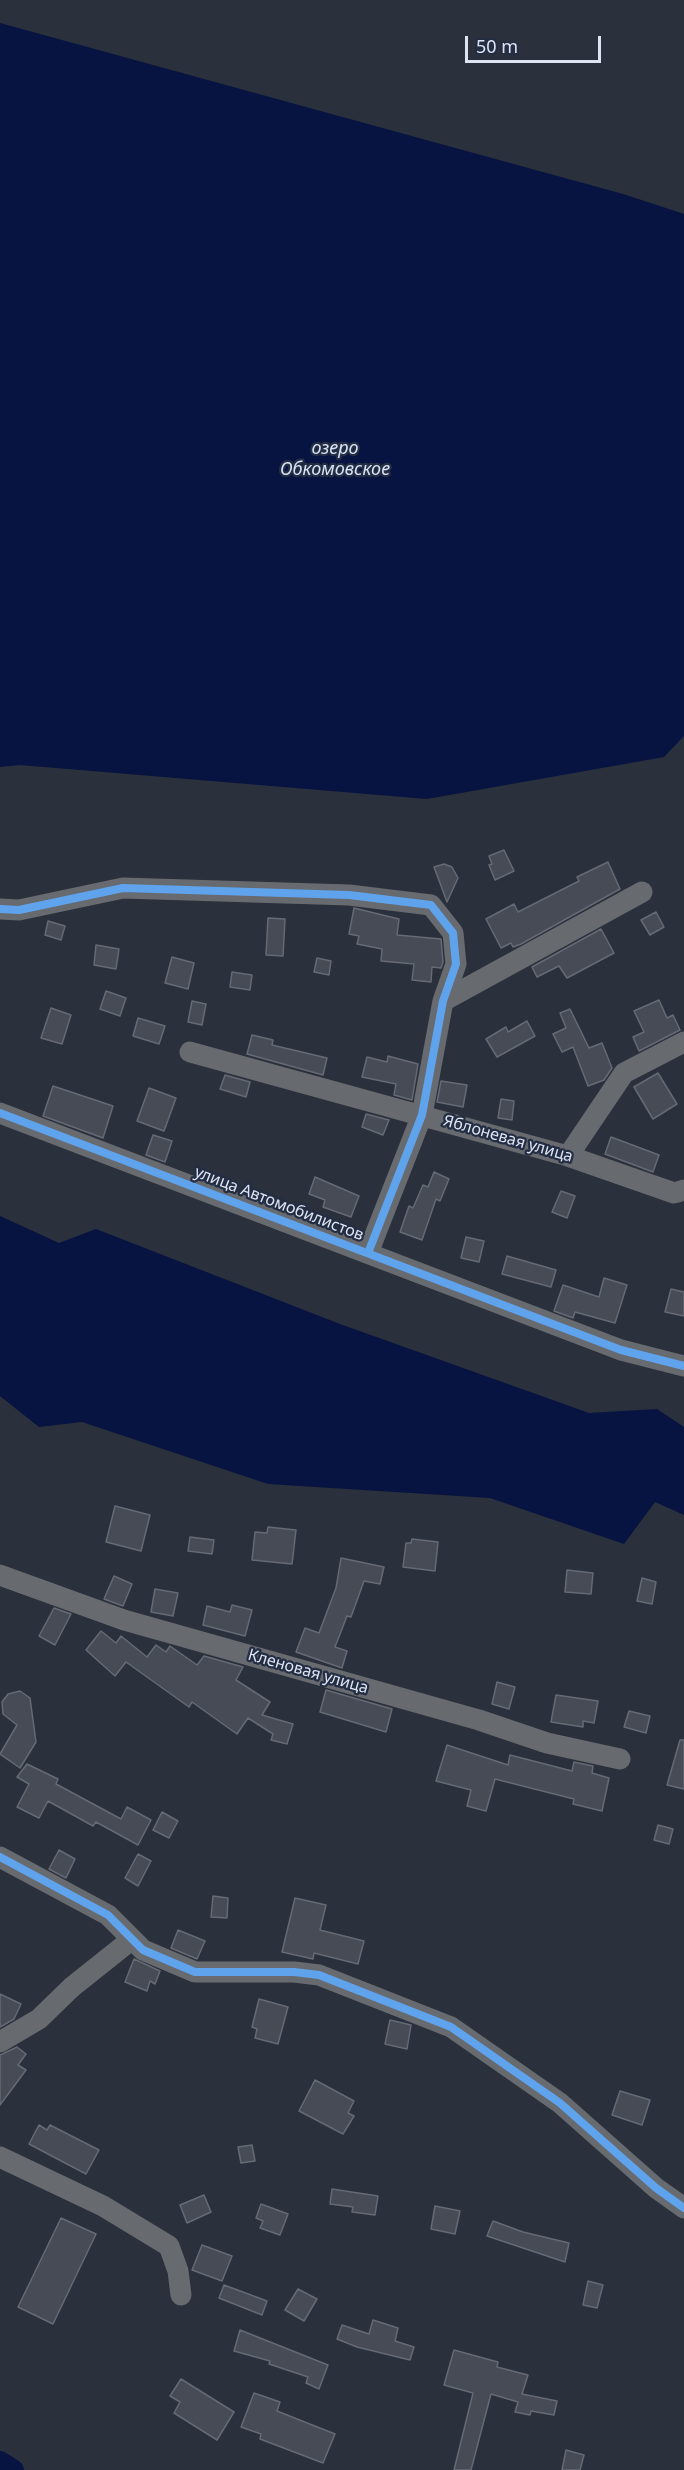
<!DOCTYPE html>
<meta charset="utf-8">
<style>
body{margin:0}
#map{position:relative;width:684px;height:2470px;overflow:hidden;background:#2a303c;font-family:"Noto Sans",sans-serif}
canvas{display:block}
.scale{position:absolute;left:465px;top:36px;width:136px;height:27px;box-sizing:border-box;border:3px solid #dde4f2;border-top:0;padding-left:8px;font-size:18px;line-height:21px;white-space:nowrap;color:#dde4f2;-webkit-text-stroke:4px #232d43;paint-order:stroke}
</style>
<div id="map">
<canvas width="684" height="2470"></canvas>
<div class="scale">50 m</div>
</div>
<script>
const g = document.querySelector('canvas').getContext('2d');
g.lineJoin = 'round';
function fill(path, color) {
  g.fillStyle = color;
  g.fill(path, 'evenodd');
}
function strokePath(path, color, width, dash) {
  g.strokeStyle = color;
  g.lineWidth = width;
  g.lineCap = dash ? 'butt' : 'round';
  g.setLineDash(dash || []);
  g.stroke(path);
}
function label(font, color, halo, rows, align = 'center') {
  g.font = font + ' "Noto Sans",sans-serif';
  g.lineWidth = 4.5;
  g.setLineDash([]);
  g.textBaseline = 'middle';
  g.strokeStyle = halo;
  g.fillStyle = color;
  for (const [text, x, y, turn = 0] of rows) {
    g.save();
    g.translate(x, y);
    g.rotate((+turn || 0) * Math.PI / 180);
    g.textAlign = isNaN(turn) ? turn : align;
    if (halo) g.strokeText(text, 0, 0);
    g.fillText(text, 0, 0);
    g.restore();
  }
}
const water = new Path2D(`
 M0,23L623,194L684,214V736L664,757L427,799L20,765L0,767Z
 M0,1216L59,1243L96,1229L340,1324L589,1413L657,1409L684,1427V1515L655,1502L624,1544L490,1498L268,1484L82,1422L39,1427L0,1396Z`);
const canal = new Path2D(`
 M0,2461L14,2470`);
const building = new Path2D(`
 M504,850L514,871L495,880L489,865L492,864L489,856Z
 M608,862L620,889L521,944L513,947L511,943L501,948L486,919L514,904L518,912L579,881L577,877Z
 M444,864L452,867L458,878L447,902L434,867Z
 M354,908L399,919L397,935L441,939L443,962L441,968L432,967L431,982L412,980L414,964L381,961L382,949L357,944L359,936L349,934Z
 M656,912L664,927L650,935L641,920Z
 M268,918L285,919L283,956L266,955Z
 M48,921L65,926L61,940L45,935Z
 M601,929L614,953L567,978L559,966L537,977L532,967Z
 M96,945L119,949L116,969L94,965Z
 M172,957L194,963L188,989L165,983Z
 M317,958L331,961L329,975L314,972Z
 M232,972L252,975L250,990L230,987Z
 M106,991L126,998L120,1016L100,1009Z
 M659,1000L667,1018L673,1015L680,1030L639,1051L633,1037L644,1032L634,1011Z
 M192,1001L206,1004L202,1025L188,1022Z
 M51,1008L71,1015L62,1044L41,1038Z
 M570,1009L589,1048L602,1043L612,1068L604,1080L588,1086L573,1047L562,1052L553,1034L566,1028L560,1013Z
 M138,1018L165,1026L159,1044L133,1036Z
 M527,1021L535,1036L497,1057L486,1039L506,1027L508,1032Z
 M252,1035L273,1040L272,1045L327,1058L323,1075L247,1054Z
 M388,1056L418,1064L412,1100L394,1095L396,1084L362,1077L367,1057L387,1062Z
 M658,1073L677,1104L653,1119L634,1087Z
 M225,1075L250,1082L246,1097L220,1089Z
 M441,1081L467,1085L463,1107L437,1102Z
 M53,1086L113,1106L103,1138L43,1116Z
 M149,1088L176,1098L164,1131L137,1121Z
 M501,1099L514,1101L512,1120L498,1118Z
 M366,1114L389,1120L383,1135L362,1127Z
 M153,1135L172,1141L165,1162L146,1155Z
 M611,1137L659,1155L653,1172L605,1154Z
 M434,1172L449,1179L440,1201L436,1199L422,1240L400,1232L409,1206L413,1208L423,1185L428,1187Z
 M315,1177L359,1196L351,1217L323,1207L325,1200L309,1194Z
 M561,1191L575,1196L567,1218L552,1212Z
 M466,1237L484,1241L479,1262L461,1258Z
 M507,1256L556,1270L551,1287L502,1274Z
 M604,1278L627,1285L615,1323L575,1312L573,1318L554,1311L563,1285L599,1297Z
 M671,1289L684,1292V1316L665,1312Z
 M115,1506L150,1515L141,1551L106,1542Z
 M268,1527L296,1530L292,1564L252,1560L255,1532L267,1533Z
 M190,1537L214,1540L212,1554L188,1551Z
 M412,1539L438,1542L435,1571L403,1567L406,1543H411Z
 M341,1558L384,1567L380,1584L364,1581L351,1617L347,1616L335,1647L347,1651L342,1668L296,1652L305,1628L319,1633L336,1588Z
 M567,1570L593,1573L591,1594L565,1592Z
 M114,1576L132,1584L123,1606L104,1599Z
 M642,1578L656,1582L652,1604L637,1601Z
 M155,1589L178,1593L173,1616L151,1612Z
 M232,1605L252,1610L245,1636L203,1625L207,1606L230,1612Z
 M54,1608L71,1614L55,1645L39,1636Z
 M101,1631L116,1643L121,1636L147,1657L156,1645L166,1652L170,1646L197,1665L204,1656L243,1667L236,1680L270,1702L262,1715L293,1724L287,1744L271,1740L273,1734L248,1718L237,1734L192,1702L189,1707L126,1662L115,1676L86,1650Z
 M497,1682L515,1687L509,1709L492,1704Z
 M326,1690L392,1709L386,1732L320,1712Z
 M20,1691L30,1698L36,1742L20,1768L0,1754L17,1725L3,1714L2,1702L8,1694Z
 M556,1695L598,1701L594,1723L583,1721V1727L551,1722Z
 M629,1711L650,1716L646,1733L624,1727Z
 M680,1740H684V1789L667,1785Z
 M447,1745L508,1765L510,1755L572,1771L574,1762L593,1766L592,1773L609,1778L602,1811L573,1804L574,1799L495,1779L486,1811L467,1806L471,1790L436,1781Z
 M27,1764L58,1779L56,1784L121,1819L127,1807L151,1820L138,1845L96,1822L93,1826L48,1801L39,1818L17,1807L29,1784L17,1777Z
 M162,1812L178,1821L169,1838L153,1830Z
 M658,1825L673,1829L669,1844L654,1840Z
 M59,1850L75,1859L66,1878L49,1869Z
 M138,1854L151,1861L138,1886L125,1878Z
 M213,1896L228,1898L227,1918L211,1917Z
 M295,1898L326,1905L320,1930L364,1941L358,1964L314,1953L313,1959L282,1952Z
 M178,1930L205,1941L197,1959L171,1948Z
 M134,1959L160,1971L155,1984L150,1981L147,1991L125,1982Z
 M0,1994L21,2004L14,2019L0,2027Z
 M259,1999L288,2007L278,2044L255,2038L257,2029L252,2027Z
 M390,2020L411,2025L407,2049L385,2044Z
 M17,2047L26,2054L18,2065L26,2070L0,2105V2055Z
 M315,2080L354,2101L348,2113L354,2116L343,2134L299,2111Z
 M620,2091L650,2100L642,2125L612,2115Z
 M39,2125L47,2130L50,2125L99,2150L86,2174L29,2144Z
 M252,2145L255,2161L241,2163L238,2147Z
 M332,2189L378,2196L375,2215L352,2212L353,2207L330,2204Z
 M204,2195L211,2212L187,2223L180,2205Z
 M261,2204L288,2214L280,2235L260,2228L263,2221L256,2218Z
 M435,2206L460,2211L455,2234L431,2229Z
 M61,2218L96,2234L53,2324L18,2307Z
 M493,2221L523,2232L569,2243L565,2262L487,2236Z
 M202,2245L232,2256L222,2281L192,2270Z
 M588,2281L603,2285L597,2308L583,2305Z
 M224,2285L267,2301L262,2315L219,2298Z
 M298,2289L317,2299L304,2321L285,2310Z
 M373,2320L398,2328L395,2341L414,2347L410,2360L357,2347L337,2339L342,2325L369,2334Z
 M240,2330L328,2365L319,2389L306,2383L308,2377L269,2364L270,2361L234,2351Z
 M454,2350L498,2362L497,2367L528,2375L522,2394L557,2401L554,2415L531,2411L530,2415L515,2412L518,2402L491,2394L471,2470H454L473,2393L444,2385Z
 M181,2379L234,2412L217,2440L174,2413L180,2402L170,2396Z
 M254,2393L280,2402L277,2411L335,2434L323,2463L260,2439L261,2434L241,2427Z
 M566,2450L584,2455L580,2470H562Z`);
const street = new Path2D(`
 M0,909L19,910L123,888L349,895L431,905L453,933L456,964L443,1001L422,1115L368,1253
 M443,1001L642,892
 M190,1052L568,1156L674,1193L684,1190
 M0,1113L621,1350L684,1366
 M568,1156L624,1073L684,1042
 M0,1575L124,1620L479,1720L547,1743L620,1759
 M0,1857L108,1915L143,1950L195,1972H294L319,1975L451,2027L560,2103L656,2188L684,2208
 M0,2042L39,2019L72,1987L131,1940
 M0,2157L103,2206L169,2246L178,2271L181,2295`);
const cycleway = new Path2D(`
 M0,909L19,910L123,888L349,895L431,905L453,933L456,964L443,1001L422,1115L368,1253
 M0,1113L621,1350L684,1366
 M0,1857L108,1915L143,1950L195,1972H294L319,1975L451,2027L560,2103L656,2188L684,2208`);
const streetNames = [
 ["Яблоневая улица",508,1139,16],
 ["улица Автомобилистов",279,1204,21],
 ["Кленовая улица",308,1672,16]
];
const waterNames = [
 ["озеро",335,449],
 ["Обкомовское",335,470]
];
fill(water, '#071341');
strokePath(canal, '#071341', 20);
fill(building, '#464b55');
strokePath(building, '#656a74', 1.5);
strokePath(street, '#676a6e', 21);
strokePath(cycleway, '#60a3ed', 8);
label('16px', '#dde4f2', '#232d43', streetNames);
label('italic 18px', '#d9e2f3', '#232d43', waterNames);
</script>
